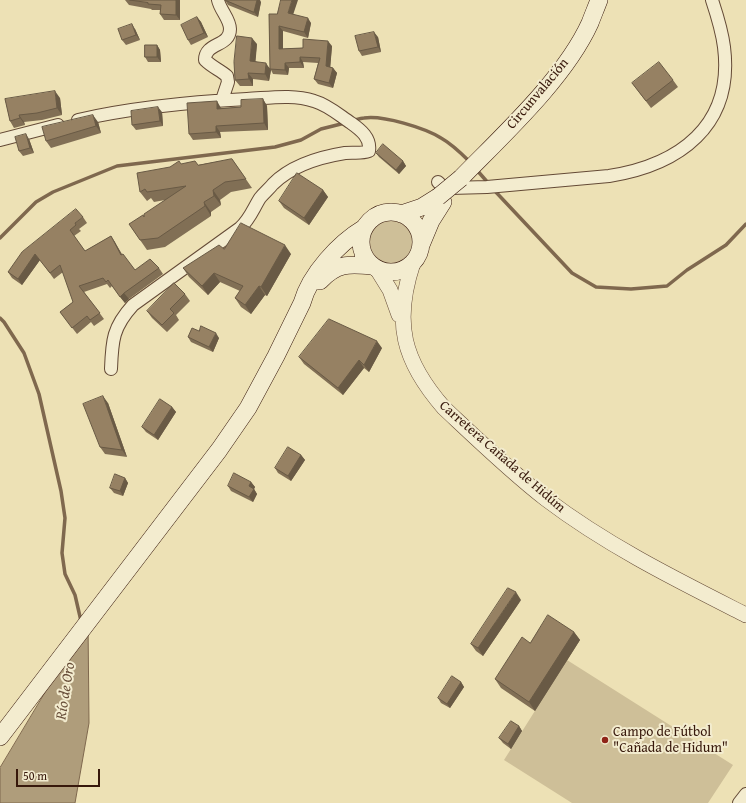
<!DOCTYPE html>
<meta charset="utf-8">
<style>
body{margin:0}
#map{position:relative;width:746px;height:803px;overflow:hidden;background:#ede1b5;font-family:"Gentium Book Plus",serif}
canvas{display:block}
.scale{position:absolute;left:16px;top:769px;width:84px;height:18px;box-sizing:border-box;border:2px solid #37180b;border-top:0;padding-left:5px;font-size:12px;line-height:14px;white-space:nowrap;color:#37180b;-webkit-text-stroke:3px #f3eccf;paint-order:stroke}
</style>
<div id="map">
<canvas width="746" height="803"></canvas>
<div class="scale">50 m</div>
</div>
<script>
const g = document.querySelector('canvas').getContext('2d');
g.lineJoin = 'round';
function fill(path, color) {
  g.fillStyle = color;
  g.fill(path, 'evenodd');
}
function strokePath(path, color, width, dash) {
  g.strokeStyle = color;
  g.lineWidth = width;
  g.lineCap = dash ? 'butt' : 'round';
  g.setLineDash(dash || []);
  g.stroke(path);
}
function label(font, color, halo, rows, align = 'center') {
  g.font = font + ' "Gentium Book Plus",serif';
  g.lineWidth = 4;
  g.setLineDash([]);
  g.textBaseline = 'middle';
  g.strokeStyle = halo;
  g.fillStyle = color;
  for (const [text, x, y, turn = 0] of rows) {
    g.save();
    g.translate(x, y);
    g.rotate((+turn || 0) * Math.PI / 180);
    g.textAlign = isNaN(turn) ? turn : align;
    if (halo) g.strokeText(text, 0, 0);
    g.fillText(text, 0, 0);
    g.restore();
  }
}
const green = new Path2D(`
 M369 241a22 22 0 1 1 44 0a22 22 0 1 1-44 0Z
 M567,660L733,765L708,803H572L504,760Z`);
const water = new Path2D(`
 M88,621L89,723L75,803H0V768Z`);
const stream = new Path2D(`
 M352,121C356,120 360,118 364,118C383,115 425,128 441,138C452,144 461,153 470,162
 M476,169L489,184
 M493,189L572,273L596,287L631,289L667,286L687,270L726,245L746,224
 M0,238L36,202L53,192L117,166L275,147L301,140L321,129L345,123
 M0,318L4,322L24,353L39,394L61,491L65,518L62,553L65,574L75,595L81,621`);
const minor = new Path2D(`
 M218,0C220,10 230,19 230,29C230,47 205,42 205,60C212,67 220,70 227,76L228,82L222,100
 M78,120C134,107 190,102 247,99C269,98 293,94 314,101C328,105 339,115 351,123C361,130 371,138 369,151C361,154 354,152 345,153C320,157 291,166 273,184C269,189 264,193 260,198C253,209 250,219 240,228L133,305C113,327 112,340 111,369
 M0,140L58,125
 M438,182L442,186L450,188L487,187L609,176C679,165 734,126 724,47C722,31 717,15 712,0
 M739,803L746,794`);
const tertiary = new Path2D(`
 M413,263C393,323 403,361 444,408C477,439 511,472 546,499C608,546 677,580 746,615
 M377,269L390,290L399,315`);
const secondary = new Path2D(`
 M461,178C504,134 565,78 590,23C593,15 596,8 599,0
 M361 242a30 30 0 1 1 60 0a30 30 0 1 1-60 0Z
 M401,214L422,207L438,197
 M421,245L431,221L443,202
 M320,281C337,263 348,264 372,266
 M0,737L219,450L248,408L276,356L302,303C310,274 339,243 364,228`);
const secondaryBridge = new Path2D(`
 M438,197L461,178`);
const wall = new Path2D(`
 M125,0H180V20H164L160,14V10H152L151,9L129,5Z
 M225,0L261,2L258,17L228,5Z
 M269,14H293L311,23L308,38L283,31V49L332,46L330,67L333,68L337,73L333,88L318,84L314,79L318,63L303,62L304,68H289L288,75L273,74L271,70L269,81L253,79V86H240L235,80L257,44L255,61L270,68Z
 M197,17L201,22L208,37L191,45L188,40Z
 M135,29L140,40L126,45L122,40Z
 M378,37L381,52L362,56L359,51Z
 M157,45L160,50L161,62H148L145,57Z
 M673,80L678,87L651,108L632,83Z
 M60,98L62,115L42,120L24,122L25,125L14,128L10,121L5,99Z
 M263,99L267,106L268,130L220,132L221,138L193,140L189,134L221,108L241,107Z
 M162,112L163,126L136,130L132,125Z
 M98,122L101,133L51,148L46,141Z
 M29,139L34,153L23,156L19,151Z
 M376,153L403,161L406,166L399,174L379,157Z
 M232,159L252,188L231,192L220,200L221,205L211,212V216L165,247L147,250L129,224L144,217L165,200L154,202L151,198L147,201L140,192L170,167L181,164L198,165Z
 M323,190L328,197L309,225L284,208L279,201Z
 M83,217L87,223L79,229L81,231L74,236L85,251L111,236L122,254L135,270L159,268L163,274L129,299L125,303L112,286L110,288L107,284L84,292L104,319L94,326L91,322L77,334L60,312L73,302L63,272L54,279L40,260L22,285L12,278L8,272Z
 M224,249L291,254L267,296L265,295L251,314L241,307L235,298L240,291L220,282L208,295L189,277L183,268Z
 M185,294L190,301L176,315L179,320L167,332L152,318L147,311Z
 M199,331L219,338L213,352L191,342L188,337Z
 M382,348L369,372L364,368L343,395L304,364L299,357Z
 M108,403L127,457L105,454L100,447Z
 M172,407L176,412L158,440L146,432L142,427Z
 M301,455L305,460L291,481L278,473L275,468Z
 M125,478L128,483L123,496L114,493L110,488Z
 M251,482L255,487L254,489L257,494L253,502L231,491L228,486Z
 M521,600L483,656L476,651L471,644Z
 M574,632L580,640L535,711L501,688L495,679Z
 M461,682L464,687L450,708L441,703L438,698Z
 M519,726L522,731L511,749L503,743L499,738Z`);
const shadedWall = new Path2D(`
 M176,0H180V20L176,15Z
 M257,0H260L261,2L258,17L254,12Z
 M292,0H298L292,18L288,13Z
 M197,17L201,22L208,37L204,33Z
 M308,18L311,23L308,38L304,32Z
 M132,24L135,29L140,40L136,35Z
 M279,26L283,31V54L279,49Z
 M374,32L378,37L381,52L378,47Z
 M252,38L257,44L255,68L250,61Z
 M328,41L332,46L330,71L326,66Z
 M157,45L160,50L161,62L157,57Z
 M300,57L303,62L304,68L300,62Z
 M266,63L270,69L271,70L269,81L265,74Z
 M285,63L289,68L288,75L285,70Z
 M333,68L337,73L333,88L329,83Z
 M248,73L253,79V86L249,79Z
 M55,91L60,98L62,115L57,108Z
 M263,99L267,106L268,130L264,123Z
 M217,101L221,108L222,115L217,109Z
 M158,107L162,112L163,126L160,121Z
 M19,115L24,122L25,125L20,118Z
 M93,115L98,122L101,133L96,126Z
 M216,126L220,132L221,138L216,132Z
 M26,134L29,139L34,153L30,148Z
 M403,161L406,166L399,174L396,170Z
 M213,190L220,200L221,205L214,196Z
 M323,190L328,197L309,225L304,218Z
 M204,202L211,212V216L205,206Z
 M111,236L115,242L125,261L121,255Z
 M285,245L291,254L267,296L261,287Z
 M35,254L40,260L22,285L18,279Z
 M214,273L220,282L208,295L202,286Z
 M259,286L265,295L251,314L245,305Z
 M124,293L129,299L125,303L120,297Z
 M216,333L219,338L213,352L209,347Z
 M377,341L382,348L369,372L364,365Z
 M359,360L364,368L343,395L338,388Z
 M103,396L108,403L127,457L122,450Z
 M172,407L176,412L158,440L154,435Z
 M301,455L305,460L291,481L288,476Z
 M125,478L128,483L123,496L120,491Z
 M251,482L255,487L254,489L257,494L253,502L249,497V486Z
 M516,592L521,600L483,656L478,648Z
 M574,632L580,640L535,711L529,702Z
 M461,682L464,687L450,708L447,704Z
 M519,726L522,731L511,749L508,744Z`);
const building = new Path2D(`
 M130,0H176V15L160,14L161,5L148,4V3Z
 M225,0H257L254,12Z
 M281,0H292L288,13L308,18L304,32L279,26V49L303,48V39L328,41L326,66L333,68L329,83L314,79L320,58L300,57V62L285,63V70L270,69L269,14H277Z
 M197,17L204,33L188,40L181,25Z
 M132,24L136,35L122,40L118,29Z
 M374,32L378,47L359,51L355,36Z
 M237,36L252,38L250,61L266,63L265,74L248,73L249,79L235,80L234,62Z
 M145,45H157V57H145Z
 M659,62L673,80L646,101L632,83Z
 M55,91L57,108L37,113L19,115L20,118L10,121L5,99Z
 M263,99L264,123L216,126V132L189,134L187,103L217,101V109L241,107V100Z
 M158,107L160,121L132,125L131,111Z
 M93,115L96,126L46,141L42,127Z
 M26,134L30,148L19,151L15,137Z
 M383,144L403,161L396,170L376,153Z
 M232,159L246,179L225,182L213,190L214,196L204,202L205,206L158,238L140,240L129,224L143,215L144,217V214L186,186L147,192L145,189L140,192L137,173L170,167L179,161L181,164L195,161L198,165Z
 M297,173L323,190L304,218L279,201Z
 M76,209L83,217L75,223L76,225L70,230L85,251L111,236L121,255L123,254L135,270L150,259L159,268L124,293L120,297L108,280L106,282L103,278L79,286L100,313L90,320L87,316L72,328L60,312L73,302L60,265L50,273L35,254L18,279L8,272L22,252Z
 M241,223L285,245L261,287L259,286L245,305L235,298L243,286L214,273L202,286L183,268L219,245L224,249Z
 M174,283L185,294L170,309L174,313L162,325L147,311Z
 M329,319L377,341L364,365L359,360L338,388L299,357Z
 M201,326L216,333L209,347L188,337L192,328L199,331Z
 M103,396L122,450L100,447L83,404Z
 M160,399L172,407L154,435L142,427Z
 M288,447L301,455L288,476L275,468Z
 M234,473L251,482L249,486L254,489L249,497L228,486Z
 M115,474L125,478L120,491L110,488Z
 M508,588L516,592L478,648L471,644Z
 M548,615L574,632L529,702L495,679L522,637L530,643Z
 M452,676L461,682L447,704L438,698Z
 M511,721L519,726L508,744L499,738Z`);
const markers = [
 [605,740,4,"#8f2418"]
];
const streetNames = [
 ["Circunvalación",538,94,-50],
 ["Carretera Cañada de Hidúm",502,457,41]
];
const poiNames = [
 ["Campo de Fútbol",613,732],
 ["\"Cañada de Hidum\"",613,748]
];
const waterNames = [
 ["Río de Oro",66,691,-81]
];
fill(green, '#cebf98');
fill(water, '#af9d7b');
strokePath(water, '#7f684e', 1);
strokePath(stream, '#7f684e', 3.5);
strokePath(minor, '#644a36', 14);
strokePath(tertiary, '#644a36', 16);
strokePath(secondary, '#37180b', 18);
strokePath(minor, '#f3eccf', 12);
strokePath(tertiary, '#f3eccf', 15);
strokePath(secondary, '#f3eccf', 17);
strokePath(secondaryBridge, '#37180b', 18, []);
strokePath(secondaryBridge, '#f3eccf', 17);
fill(wall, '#816f55');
fill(shadedWall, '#695a45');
fill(building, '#968163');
strokePath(building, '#695a45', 1);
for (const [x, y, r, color] of markers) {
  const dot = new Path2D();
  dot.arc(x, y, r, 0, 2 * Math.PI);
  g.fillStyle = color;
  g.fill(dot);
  strokePath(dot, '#f3eccf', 1.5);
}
label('14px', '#37180b', '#f3eccf', streetNames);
label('14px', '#37180b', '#f3eccf', poiNames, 'left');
label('italic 15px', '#674d38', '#f3eccf', waterNames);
</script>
